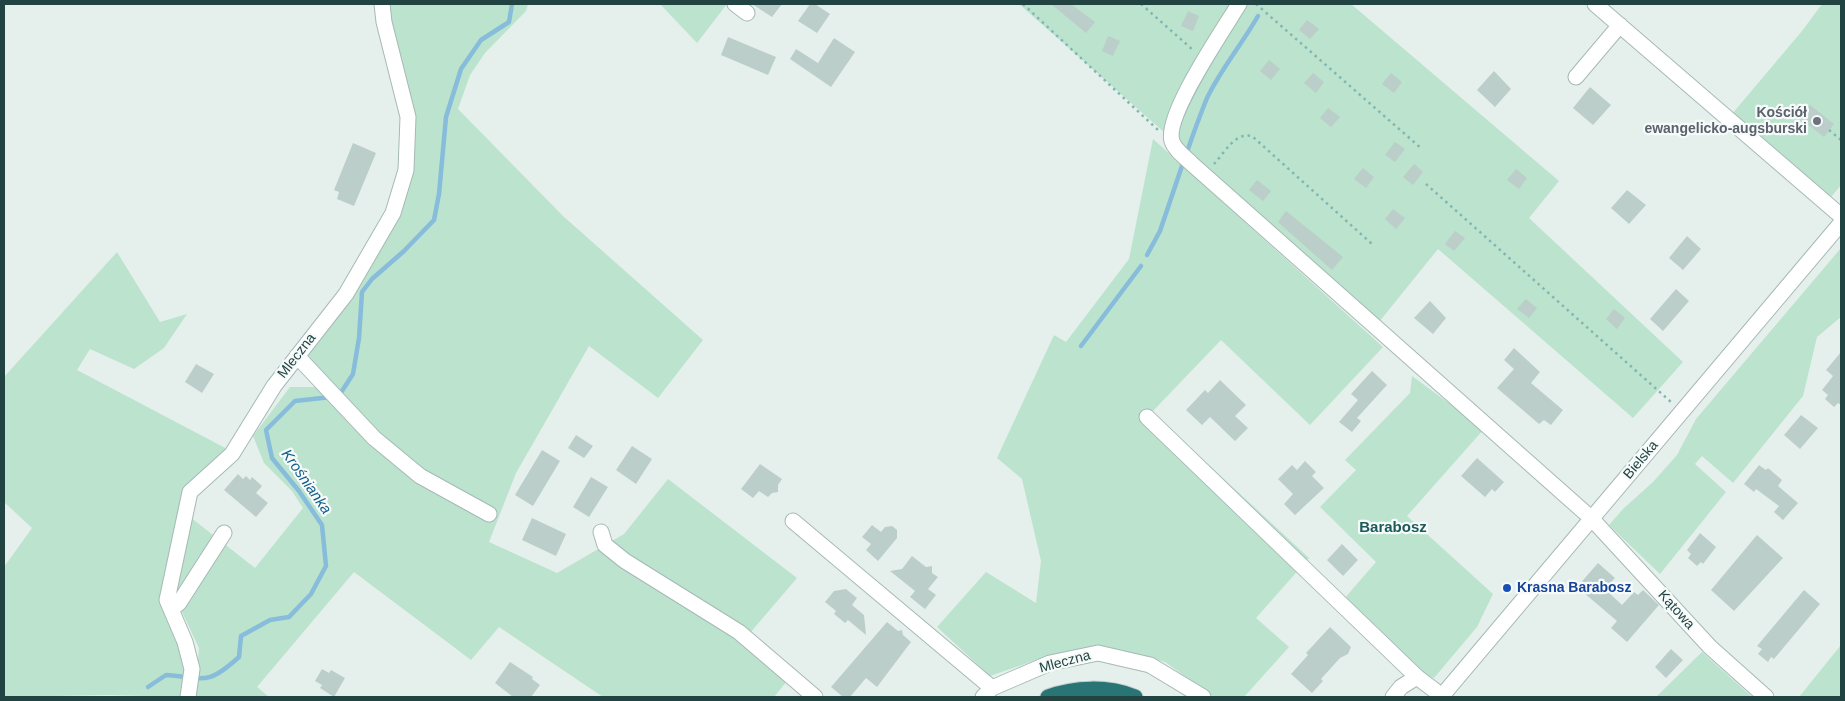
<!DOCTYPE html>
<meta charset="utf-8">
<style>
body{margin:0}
#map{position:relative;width:1845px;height:701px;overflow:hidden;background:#e5f0ed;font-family:Arial,sans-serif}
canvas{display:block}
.frame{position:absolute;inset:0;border:5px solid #214442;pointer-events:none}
</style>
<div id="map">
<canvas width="1845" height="701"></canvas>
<div class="frame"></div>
</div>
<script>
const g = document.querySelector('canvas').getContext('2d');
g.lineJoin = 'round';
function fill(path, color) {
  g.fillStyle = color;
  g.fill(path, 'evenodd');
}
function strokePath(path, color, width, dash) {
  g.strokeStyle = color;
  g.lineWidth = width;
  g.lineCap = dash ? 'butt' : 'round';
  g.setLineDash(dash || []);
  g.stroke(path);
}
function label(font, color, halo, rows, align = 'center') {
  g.font = font + ' Arial,sans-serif';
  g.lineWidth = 4.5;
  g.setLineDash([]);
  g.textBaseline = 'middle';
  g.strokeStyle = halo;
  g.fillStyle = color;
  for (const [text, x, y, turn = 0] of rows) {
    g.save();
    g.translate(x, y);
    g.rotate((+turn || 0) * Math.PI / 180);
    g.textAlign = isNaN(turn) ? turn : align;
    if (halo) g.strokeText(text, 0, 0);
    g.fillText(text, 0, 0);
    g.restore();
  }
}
const green = new Path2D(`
 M389,4H528L526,11L485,53L470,75L458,109L563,216L703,340L658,398L589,346L516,473L489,542L557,573L624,534L668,479L797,578L750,633L796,670L774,697H603L499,627L471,660L354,572L257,687L269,697H195L199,648L174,595L190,517L255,568L303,508L292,491L264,463L253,436L290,387H328L331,384L306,354L395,220L415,116L389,23Z
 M660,4H727L697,43Z
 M1019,4H1351L1559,181L1529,218L1683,362L1633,418L1438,249L1379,322Z
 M1822,4H1841V185L1831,197L1732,114L1802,31Z
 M1153,139L1383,347L1310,425L1221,340L1152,412L1309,558L1256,618L1289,647L1244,697H1214L1165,662L1099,645L1039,659L990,676L937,627L986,572L1036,603L1041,561L1022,479L997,458L1054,335L1066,342L1129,259Z
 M1841,248V317L1817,337L1803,396L1733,483L1702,456L1695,464L1726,492L1660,574L1609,525L1623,509L1653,482L1677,455L1696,419Z
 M117,252L160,322L187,314L164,348L134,369L90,349L77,370L231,451L186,490L163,598L188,669L184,697L107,695L4,697V567L32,528L4,502V377Z
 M1412,376L1484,429L1407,516L1493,594L1477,627L1434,678L1423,674L1344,599L1376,562L1320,507L1356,470L1345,460L1410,393Z
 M1841,645V697H1799Z
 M1702,652L1752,697H1656Z`);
const stream = new Path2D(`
 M1188,149C1194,132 1200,115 1207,98C1221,69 1242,44 1258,16
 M1147,255L1160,231L1183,163
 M1081,346L1141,266
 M342,391L353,374L359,338L362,292L372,279L404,251L434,220L439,194L446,117L461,69L481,40L509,22L512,4
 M148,687L166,675C205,678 207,686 239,657L241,636L270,620L289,617L311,594L326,566L322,525L299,491L272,458L266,430L295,401L331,397`);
const building = new Path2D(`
 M752,4H782L772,17Z
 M810,4H815L830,14L817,33L798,21Z
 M1051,4H1071L1095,22L1086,33Z
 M1188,11L1199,16L1193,31L1181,26Z
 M1307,20L1319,29L1310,39L1299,30Z
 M1108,36L1120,41L1113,56L1102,51Z
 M728,37L776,57L768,75L721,55Z
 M834,38L855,52L831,87L790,59L796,49L818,63Z
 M1269,60L1280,69L1271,80L1260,71Z
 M1494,71L1511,89L1495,107L1477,90Z
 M1313,73L1324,82L1316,93L1304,83Z
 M1391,73L1402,82L1394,93L1382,84Z
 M1590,87L1611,105L1593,125L1573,108Z
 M1810,105L1834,124L1824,137L1800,118Z
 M1328,108L1340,117L1331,127L1320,118Z
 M1395,142L1405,149L1395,162L1385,155Z
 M353,143L376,153L354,206L337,199L339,192L334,190Z
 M1414,164L1423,172L1413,185L1403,177Z
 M1363,168L1374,177L1366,188L1354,179Z
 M1516,169L1527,178L1519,189L1507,180Z
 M1257,180L1271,191L1263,201L1249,190Z
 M1627,190L1646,205L1629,224L1611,208Z
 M1393,209L1405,218L1396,229L1385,219Z
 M1286,211L1343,257L1332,270L1278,222Z
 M1455,231L1465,238L1454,251L1445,244Z
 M1687,236L1701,249L1683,270L1669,258Z
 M1676,289L1689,301L1663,331L1650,319Z
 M1526,299L1537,308L1529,318L1517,309Z
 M1430,301L1446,318L1433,334L1414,318Z
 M1614,309L1625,318L1617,329L1606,319Z
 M1514,348L1540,372L1531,383L1563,410L1551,425L1544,420L1539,424L1497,388L1514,369L1504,360Z
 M1841,352V405L1838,403L1834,407L1825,399L1828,395L1822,390L1833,376L1826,370Z
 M196,364L214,374L202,393L185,382Z
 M1372,371L1387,385L1357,418L1361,421L1352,432L1339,422L1358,400L1351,394Z
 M1220,380L1246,405L1235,416L1248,428L1235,441L1210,417L1202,425L1186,410L1205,390L1208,393Z
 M1801,415L1818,428L1800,449L1784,435Z
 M576,435L593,446L584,458L568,448Z
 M632,446L652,459L636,484L616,470Z
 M542,450L560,461L533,506L515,495Z
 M1477,458L1504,482L1495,492L1492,489L1485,497L1461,476Z
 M1305,461L1316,472L1312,476L1324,488L1295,515L1284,504L1293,494L1278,479L1292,465L1297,470Z
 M760,464L782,479L778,485V492L772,493L768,497L759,491L753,498L741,489Z
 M1759,465L1766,470L1768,468L1782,480L1778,486L1798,503L1783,520L1774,512L1779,506L1756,489L1754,492L1744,484Z
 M238,474L243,479L246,476L250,480L252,477L262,486L256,493L268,503L256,517L224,490Z
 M591,477L608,487L589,517L573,507Z
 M532,518L566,534L556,556L522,540Z
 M872,525L881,532L885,527L892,526L897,530V538L878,561L866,550L871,544L862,537Z
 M1700,533L1716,547L1703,564L1701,562L1697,566L1688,558L1691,554L1687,550Z
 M1757,535L1783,558L1734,611L1711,590Z
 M1342,544L1358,560L1343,576L1327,560Z
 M912,556L926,567L932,566V573L938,577L928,589L936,595L925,609L910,597L915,591L890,571L902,569Z
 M1598,563L1615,578L1605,589L1622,605L1634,592L1638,595L1643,590L1659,605L1627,642L1611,628L1617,621L1577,587Z
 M846,589L857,598L852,605L864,615L866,635L848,620L845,623L834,614L836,611L825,602L834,591Z
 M1804,590L1820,604L1774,659L1771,657L1768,662L1758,654L1762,649L1757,646Z
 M887,622L898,631L902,630L903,635L911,642L877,687L866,678L850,697H843L831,687Z
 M1330,627L1351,647L1348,654L1340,658L1321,679L1323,681L1312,693L1291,674L1308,655L1306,653Z
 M1671,649L1683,660L1666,678L1655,667Z
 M510,662L533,677L532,679L540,685L531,697H513L495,683Z
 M322,669L329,673L331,670L345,678L334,697L320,688L322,685L315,681Z`);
const path = new Path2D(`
 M1023,4L1158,130
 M1141,4L1193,50
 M1256,4L1422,149
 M1829,130L1841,140
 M1214,164C1225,152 1235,132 1252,136L1372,244
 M1426,184L1671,402`);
const minor = new Path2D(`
 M735,4L747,13
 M1239,4C1224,29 1164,116 1172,141C1174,149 1186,158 1192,164L1591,518L1710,647L1766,697
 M1595,4L1841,216
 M1576,77L1620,25
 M297,356L374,438L420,476L489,514
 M1147,417L1417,677
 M793,521L992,688
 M601,532L605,545L625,561L739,632L815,697
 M171,609L179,603L224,533
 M188,697L192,669L185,642L167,600L190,492L232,454L274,386L346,294L393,213L406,170L408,117L384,22L382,4
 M983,697L992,688L1050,663L1098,653L1150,665L1203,697
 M1393,697L1401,687L1417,677L1442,696
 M1441,697L1841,223`);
const highway = new Path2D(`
 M1048,697C1075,687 1108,686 1135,697`);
const markers = [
 [1817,121,5,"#6b7280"],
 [1507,588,5,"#1a4fb4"]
];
const worshipNames = [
 ["Kościół",1807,113],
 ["ewangelicko-augsburski",1807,129]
];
const streetNames = [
 ["Mleczna",297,356,-52],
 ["Bielska",1641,460,-50],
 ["Kątowa",1676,610,48],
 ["Mleczna",1065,662,-15]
];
const transitNames = [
 ["Krasna Barabosz",1517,588]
];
const waterNames = [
 ["Krośnianka",306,482,55]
];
const neighbourhoodNames = [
 ["Barabosz",1393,528]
];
fill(green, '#bbe3ce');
strokePath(stream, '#87bcdb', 4.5);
fill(building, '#bcceca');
strokePath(minor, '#a6b9b6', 17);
strokePath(highway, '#c1cbca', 17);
strokePath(path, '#81b7b2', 2.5, [2.5, 4]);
strokePath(minor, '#fff', 15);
strokePath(highway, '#297475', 15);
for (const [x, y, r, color] of markers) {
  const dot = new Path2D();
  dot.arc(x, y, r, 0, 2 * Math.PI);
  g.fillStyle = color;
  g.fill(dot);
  strokePath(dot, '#f6fbfa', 2);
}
label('bold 14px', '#5b616d', '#f6fbfa', worshipNames, 'right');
label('14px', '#214442', '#f6fbfa', streetNames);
label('bold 14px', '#164399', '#f6fbfa', transitNames, 'left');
label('italic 15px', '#125c89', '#f6fbfa', waterNames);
label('bold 15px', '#1a5a58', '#f6fbfa', neighbourhoodNames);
</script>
